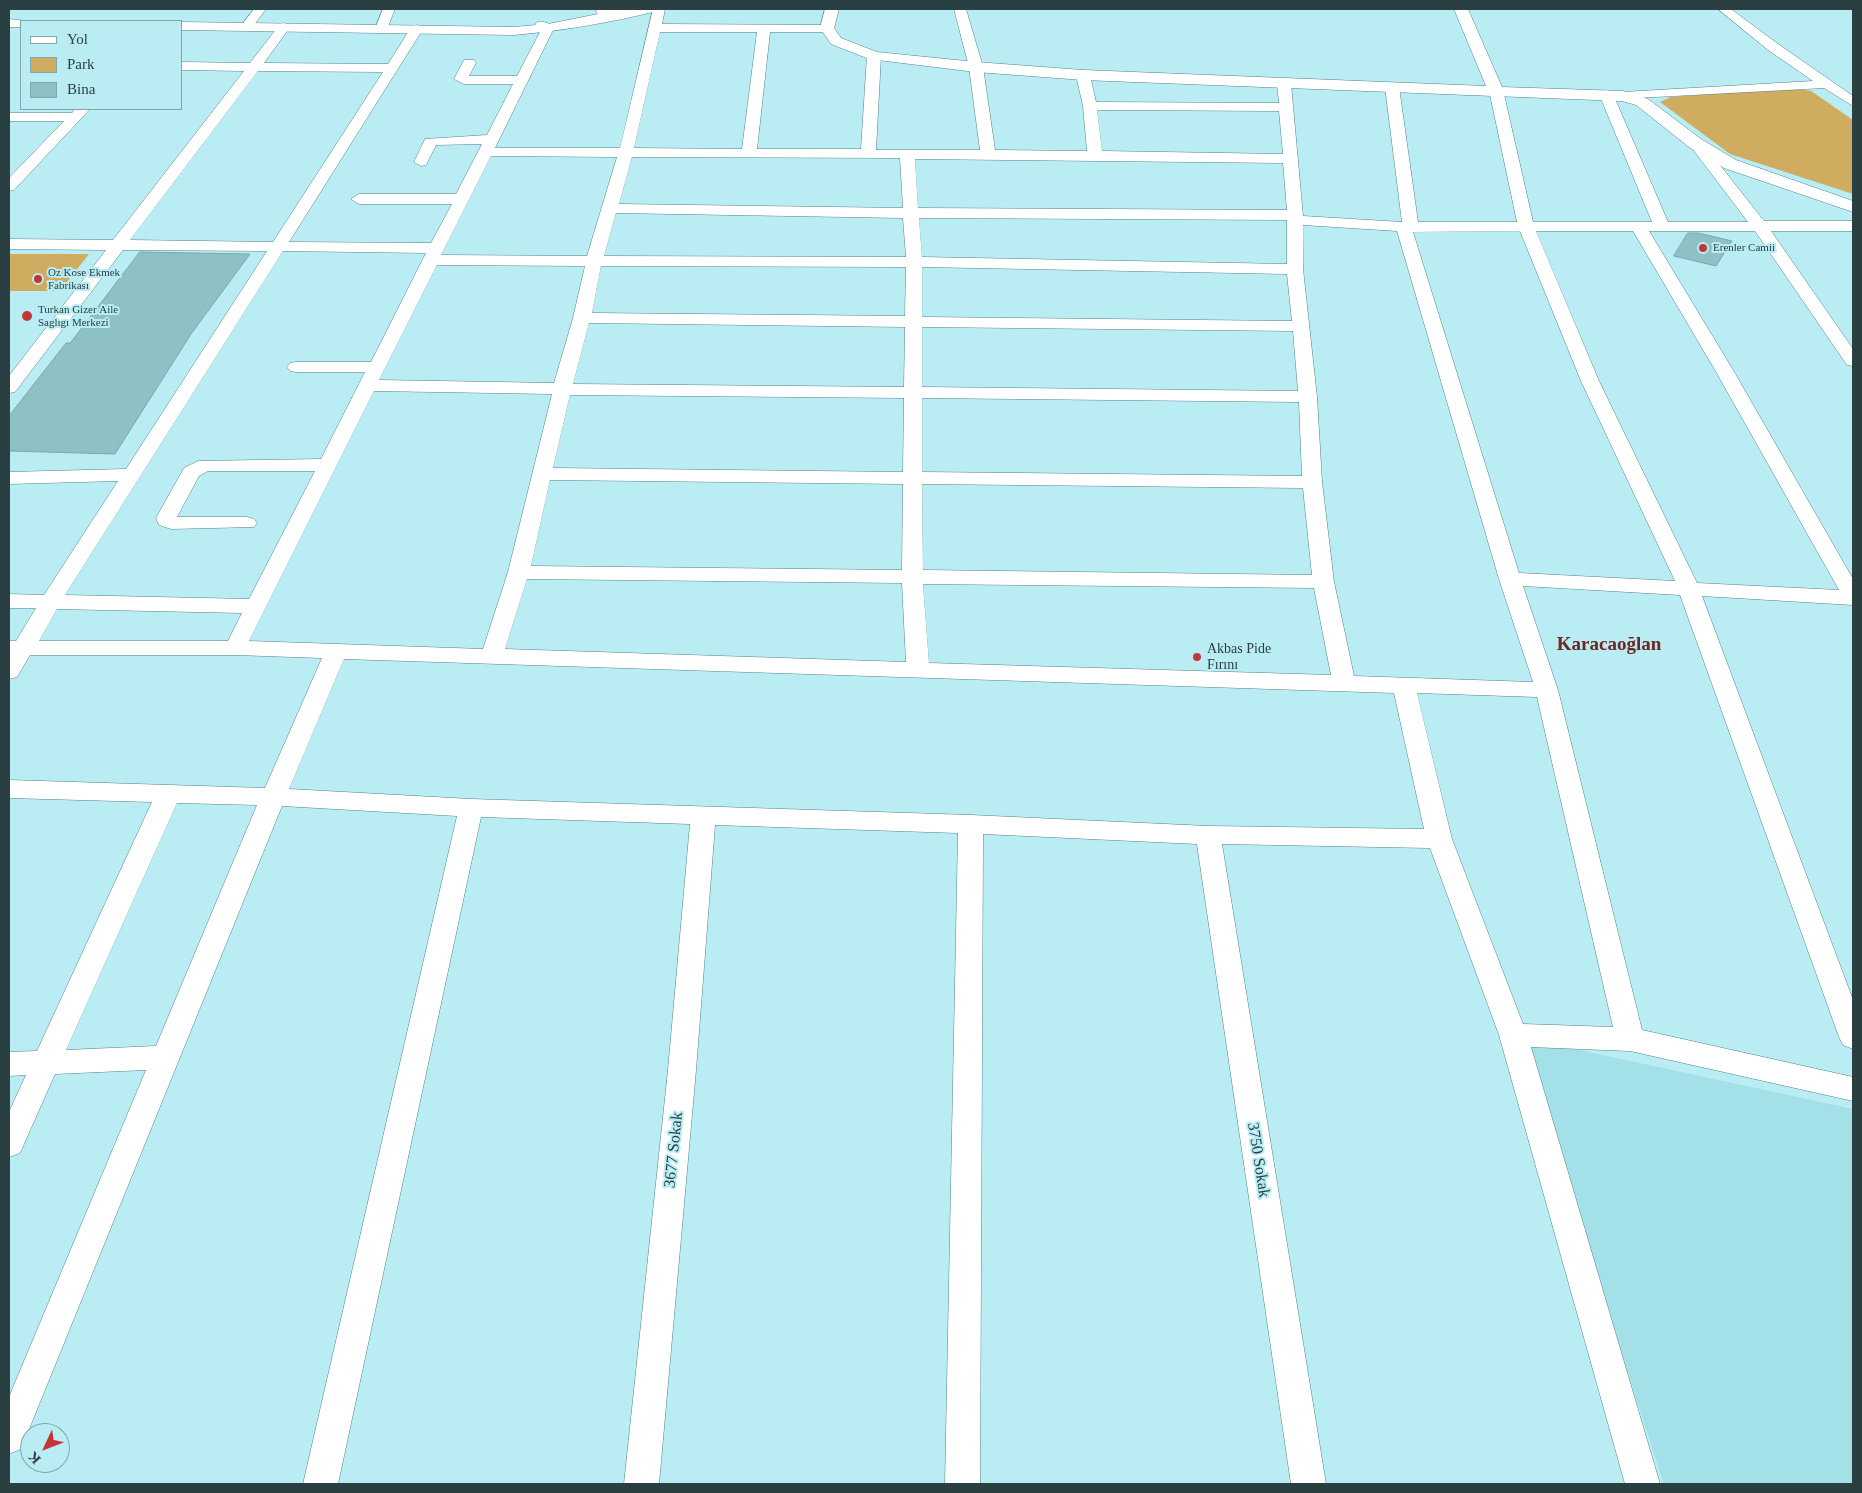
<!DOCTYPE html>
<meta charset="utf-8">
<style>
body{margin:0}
#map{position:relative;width:1862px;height:1493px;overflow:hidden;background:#b9edf3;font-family:Georgia,serif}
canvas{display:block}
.frame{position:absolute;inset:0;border:10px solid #293f41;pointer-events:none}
.legend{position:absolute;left:20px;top:20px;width:162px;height:90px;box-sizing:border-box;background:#b9edf3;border:1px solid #7fa7ac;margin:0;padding:6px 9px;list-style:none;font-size:15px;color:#293f41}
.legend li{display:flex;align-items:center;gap:10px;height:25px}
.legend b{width:25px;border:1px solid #7fa7ac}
.north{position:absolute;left:20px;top:1423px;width:50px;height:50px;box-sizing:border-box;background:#b9edf3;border:1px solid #7fa7ac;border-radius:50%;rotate:227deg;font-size:14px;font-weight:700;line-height:20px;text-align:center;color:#293f41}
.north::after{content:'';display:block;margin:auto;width:18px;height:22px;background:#c43538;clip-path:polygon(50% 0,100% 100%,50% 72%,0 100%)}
</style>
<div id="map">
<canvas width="1862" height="1493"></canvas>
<div class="frame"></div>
<ul class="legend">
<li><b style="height:6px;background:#fff"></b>Yol</li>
<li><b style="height:14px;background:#cfac60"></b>Park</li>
<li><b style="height:14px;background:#8ec1c6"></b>Bina</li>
</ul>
<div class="north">K</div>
</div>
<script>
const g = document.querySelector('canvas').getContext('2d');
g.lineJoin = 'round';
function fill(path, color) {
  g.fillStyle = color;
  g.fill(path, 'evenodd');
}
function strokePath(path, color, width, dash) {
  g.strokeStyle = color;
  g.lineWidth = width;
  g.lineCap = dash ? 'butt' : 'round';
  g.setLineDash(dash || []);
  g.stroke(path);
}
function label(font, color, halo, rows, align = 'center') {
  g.font = font + ' Georgia,serif';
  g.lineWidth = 4;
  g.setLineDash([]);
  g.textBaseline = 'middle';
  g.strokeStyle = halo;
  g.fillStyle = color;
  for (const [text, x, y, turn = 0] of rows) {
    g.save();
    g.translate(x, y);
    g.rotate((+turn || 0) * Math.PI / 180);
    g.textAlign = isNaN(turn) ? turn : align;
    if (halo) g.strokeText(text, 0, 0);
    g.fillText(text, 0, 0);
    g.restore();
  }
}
const built = new Path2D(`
 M1519,1037L1853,1109V1484H1664Z`);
const green = new Path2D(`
 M1793,88L1811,91L1853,120V194L1730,154L1660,102L1671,97Z
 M9,254H89L60,291H9Z`);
const building = new Path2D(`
 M1688,233H1698L1732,241L1716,266L1674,256Z
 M140,252L250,254L191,334L115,454L9,451V416L66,343H70Z`);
const minor = new Path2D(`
 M254,9H266L251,29H243L241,26Z
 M383,9H395L387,29L381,33L375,29Z
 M653,9H665L662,24L832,25L833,28L832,31L827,32H770L757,149H861L867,56L874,52L881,56L876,150H980L969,67L954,9H966L983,67L995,150L1087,151L1083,106L1076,75L1083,71L1090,75L1096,102L1279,103L1277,84L1284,80L1291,84L1303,216L1402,222L1385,87L1392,83L1399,87L1418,222H1517L1489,90L1496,86L1503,90L1533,222H1652L1599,94L1606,90L1613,94L1668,222H1748L1688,143L1695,139L1700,140L1764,221H1853V231H1771L1853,349V366L1847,365L1755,231H1649L1733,370L1853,579V605L1702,596L1853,1000V1049L1843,1045L1839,1037L1680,595L1523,586L1558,690L1642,1030L1853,1077V1101L1630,1051L1531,1047L1660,1484H1625L1499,1035L1430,848L1222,844L1326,1484H1291L1197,844L983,834L980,1484H945L958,833L715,825L696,1070L659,1484H624L668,1070L690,824L481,817L338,1484H303L457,816L282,806L21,1449L9,1454V1397L146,1070L55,1074L20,1153L9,1157V1112L26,1075L9,1076V1052L37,1051L152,802L9,798V780L265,788L322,658L235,655H30L17,677L9,679V641H16L36,608H9V594L44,595L118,481L9,484V472L126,469L267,251L123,250L15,392L9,393V376L106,250L9,249V239L113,240L244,71L181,70V62L250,63L280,24L284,23L290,27L264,63L388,64L412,26L417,25L423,29L289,242L431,243L452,204H359L351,199L359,194H456L482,144L436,145L426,165L421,166L414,162L425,139L487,135L513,84H464L454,79L464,60H474L476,63L469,76H517L541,30L535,25L537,22C543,21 551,23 554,28L495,148H620ZM660,32H757L742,149L634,148ZM258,71L383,72L273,242L130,240ZM1097,110L1279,111L1283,154L1102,151ZM491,156L617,157L587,256L441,255ZM632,157L900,158L903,208L619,204ZM915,159L1283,163L1287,210L918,208ZM616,213L903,218L906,257L604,256ZM919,218L1287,220V264L922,257ZM1303,225L1397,231L1499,579L1533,682L1354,676L1334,582L1322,482L1317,397L1303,269ZM1520,231L1581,381L1675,581L1519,573L1413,232ZM1536,231H1633L1715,370L1839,590L1697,583L1599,381ZM283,251L426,253L371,362H296L290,363L287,367L290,371L296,372H365L321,459L198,461L184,468L156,518L159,525L171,529L254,527L257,523L254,519L247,517H177L199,476L208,471H315L249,599L65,595ZM437,265L585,266L573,318L554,383L379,380ZM601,266L906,267L905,316L592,313ZM922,267L1287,274L1292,321L922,317ZM589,323L905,327L904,387L573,384ZM922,327L1293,331L1298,391L922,387ZM374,391L552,394L508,572L483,649L249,641ZM570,395L904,398L903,472L553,468ZM922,398L1299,402L1302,476L922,472ZM550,480L903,484L902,570L531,566ZM922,484L1303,488L1312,575L923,570ZM527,579L902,583L906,662L505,649ZM923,584L1314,588L1331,675L929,663ZM57,609L242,613L228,641H39ZM344,659L1394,693L1424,829L1208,826L971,815L471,799L289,789ZM1417,693L1537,697L1613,1027L1523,1024L1452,839ZM177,803L257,805L156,1046L66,1050Z
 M1718,9H1731L1778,44L1853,96V106L1824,88L1618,99L1616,96L1618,93L1623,92L1813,81L1768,50Z
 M75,109H90L14,190L9,191V178L64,121H9V113H72Z`);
const tertiary = new Path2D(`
 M825,9H839L834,28L841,38L877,52L976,62L1083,70L1486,86L1454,9H1468L1502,87L1623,91L1648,99L1701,139L1736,160L1853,201V212L1724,168L1689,147L1636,105L1622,101L1083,80L976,72L869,59L831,44L820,28Z`);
const secondary = new Path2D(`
 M595,9H655L653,12C608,23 560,31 514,35L181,30V22L514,27L548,24L598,14Z
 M9,19L27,21H21V27H9Z`);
const markers = [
 [1703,248,5,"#c43538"],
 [38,279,5,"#c43538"],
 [27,316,6,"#c43538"],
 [1197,657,5,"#c43538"]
];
const farPoinames = [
 ["Erenler Camii",1713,248],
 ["Oz Kose Ekmek",48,273],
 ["Fabrikası",48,286],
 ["Turkan Gizer Aile",38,310],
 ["Saglıgı Merkezi",38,323]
];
const poiNames = [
 ["Akbas Pide",1207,649],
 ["Fırını",1207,665]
];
const nearStreetnames = [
 ["3677 Sokak",674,1150,-84],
 ["3750 Sokak",1258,1160,81]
];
const districtNames = [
 ["Karacaoğlan",1609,645]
];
fill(built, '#a3e0e7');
fill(green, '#cfac60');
fill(building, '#8ec1c6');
strokePath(building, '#76a8ae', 1);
strokePath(minor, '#528389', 1);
strokePath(tertiary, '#528389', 1);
strokePath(secondary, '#528389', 1);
fill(minor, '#fff');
fill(tertiary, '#fff');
fill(secondary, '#fff');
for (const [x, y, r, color] of markers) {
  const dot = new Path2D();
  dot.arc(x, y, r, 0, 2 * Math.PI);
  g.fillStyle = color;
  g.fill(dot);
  strokePath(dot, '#b9edf3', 2);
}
label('11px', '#293f41', '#b9edf3', farPoinames, 'left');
label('14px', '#293f41', '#b9edf3', poiNames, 'left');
label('16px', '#293f41', '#b9edf3', nearStreetnames);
label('bold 19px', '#6d2725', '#b9edf3', districtNames);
</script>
